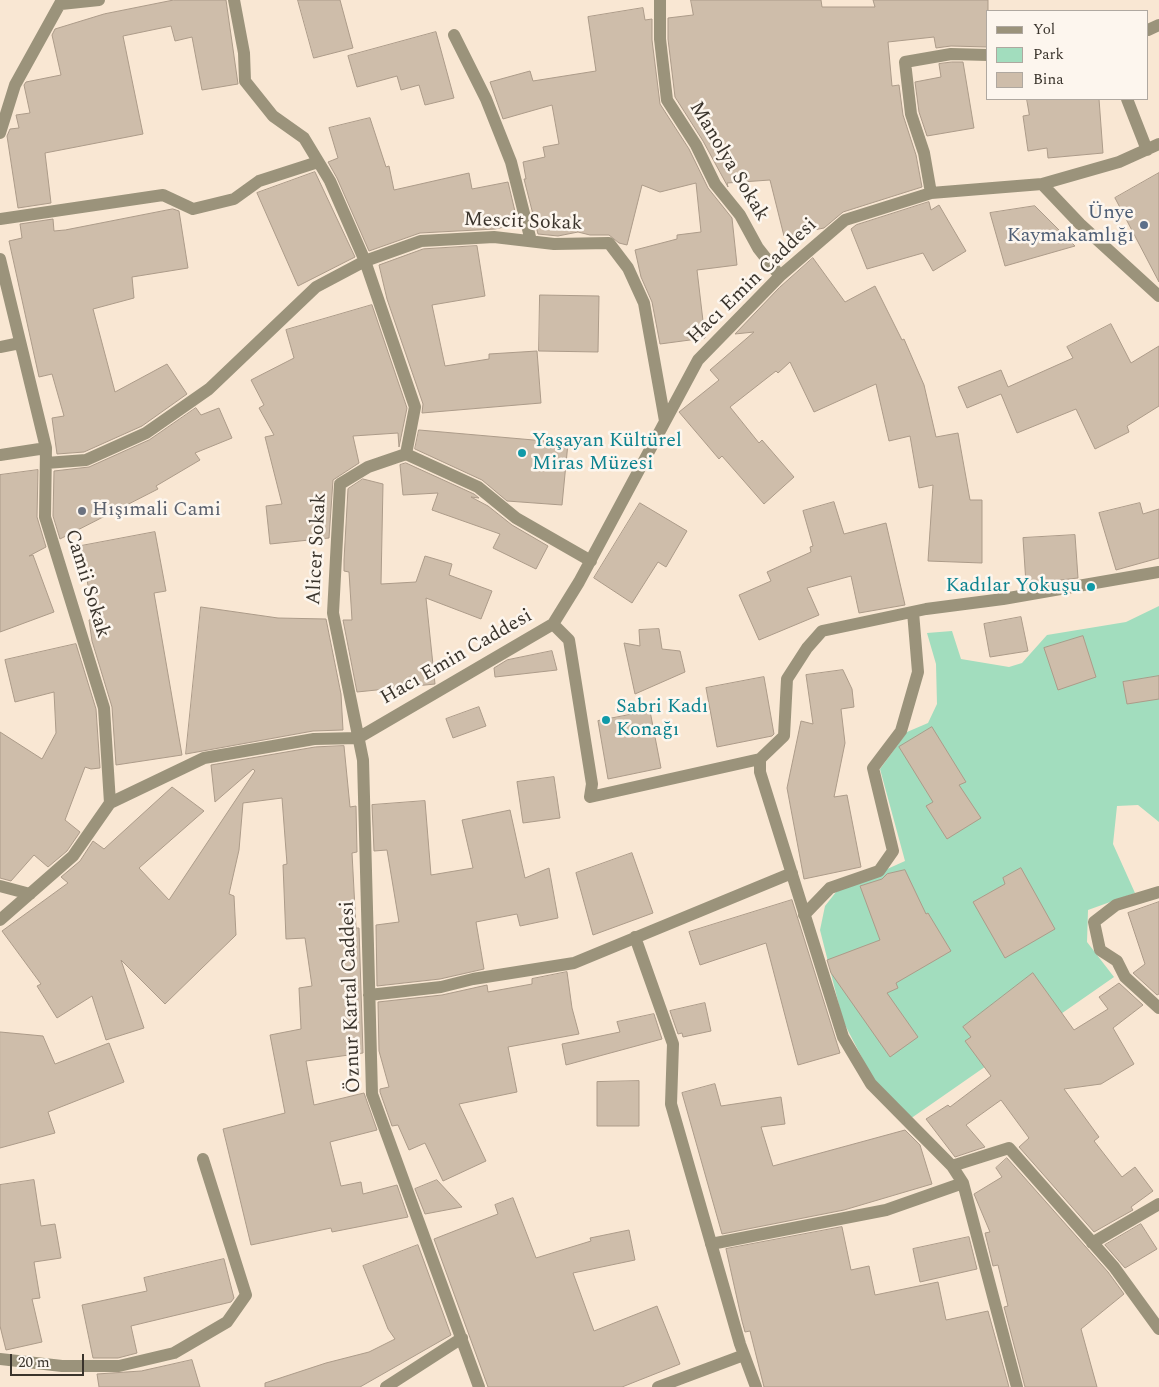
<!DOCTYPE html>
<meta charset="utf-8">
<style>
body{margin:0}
#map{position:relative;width:1159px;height:1387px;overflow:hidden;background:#f9e7d3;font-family:Spectral,serif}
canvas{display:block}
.legend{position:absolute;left:986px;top:10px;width:162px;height:90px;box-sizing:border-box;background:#fdf6ee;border:1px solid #afa8a0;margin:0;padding:6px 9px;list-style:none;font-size:15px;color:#3a342c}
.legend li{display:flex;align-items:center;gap:10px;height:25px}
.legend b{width:25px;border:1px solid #afa8a0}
.scale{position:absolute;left:10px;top:1354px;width:74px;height:22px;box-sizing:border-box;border:2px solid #3a342c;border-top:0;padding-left:6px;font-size:15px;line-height:18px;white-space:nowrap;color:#3a342c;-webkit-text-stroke:4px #fdf6ee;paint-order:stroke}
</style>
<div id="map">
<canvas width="1159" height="1387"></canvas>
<ul class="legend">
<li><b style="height:6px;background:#9b937b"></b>Yol</li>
<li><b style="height:14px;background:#a2ddbe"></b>Park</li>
<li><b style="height:14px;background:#cebdaa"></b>Bina</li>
</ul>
<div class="scale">20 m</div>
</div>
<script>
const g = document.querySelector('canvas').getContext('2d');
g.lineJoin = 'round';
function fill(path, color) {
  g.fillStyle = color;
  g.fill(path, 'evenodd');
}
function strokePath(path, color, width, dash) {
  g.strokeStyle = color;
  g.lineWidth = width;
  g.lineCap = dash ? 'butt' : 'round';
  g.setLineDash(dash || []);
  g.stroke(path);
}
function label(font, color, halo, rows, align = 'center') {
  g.font = font + ' Spectral,serif';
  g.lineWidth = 5;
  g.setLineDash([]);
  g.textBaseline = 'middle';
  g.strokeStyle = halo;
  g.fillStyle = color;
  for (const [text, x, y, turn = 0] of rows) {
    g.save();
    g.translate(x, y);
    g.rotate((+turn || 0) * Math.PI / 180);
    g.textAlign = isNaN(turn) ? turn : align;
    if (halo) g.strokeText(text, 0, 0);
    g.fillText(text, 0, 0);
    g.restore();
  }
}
const green = new Path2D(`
 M1159,606V822L1138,805L1117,806L1113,844L1135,893L1088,910L1087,942L1114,977L910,1119L874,1081L843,1021L820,930L825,906L836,892L905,861L880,769L907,732L928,723L937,704L936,664L927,633L952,631L961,659L1009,667L1022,663L1047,635L1126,622Z`);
const building = new Path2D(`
 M174,0H226L238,84L202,90L192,37L175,41L171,26L123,36L143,134L45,153L51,203L18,208L7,136L10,129L19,128L16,115L30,113L24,85L26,82L61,75L52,35L55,29L104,14Z
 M298,0H340L353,48L314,58Z
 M691,0H821L822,7H875L873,0H988V47L951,46L936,48L934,37L888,42L892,86L899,85L903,115L916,155L922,187L843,212L824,228L784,236L770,180L727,183L728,187L703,141L675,97L668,39V18L693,15Z
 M643,8L645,20L652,19V40L660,104L689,149L708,188L732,218L737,265L697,270L705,338L660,344L652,302L641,277L635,250L677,239V235L701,232L696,183L660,192L642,185L627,245L619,243L609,235H590L578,232L558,236L538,234L524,179H526L523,162L545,157L543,147L559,144L552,105L503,119L490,82L530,71L533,81L596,71L588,17Z
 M436,32L454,98L425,105L419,85L401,90L397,76L357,87L348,56Z
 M952,62H963L974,128L927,136L919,112L915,82L941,77L939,64Z
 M1027,99H1099L1103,153L1048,158L1047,148L1028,151L1023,116L1029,115Z
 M370,118L386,167L389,166L394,190L469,173L472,189L508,182L518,224L495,229L420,233L369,251L337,178L328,162L338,158L329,128Z
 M315,172L355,257L298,286L257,193Z
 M1159,173V282L1115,198Z
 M929,202L931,210L939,205L966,251L933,271L923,253L867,269L851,229L856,225Z
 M1035,206L1075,246L1005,266L990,213Z
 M173,209L179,211L188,268L132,277L134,298L93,309L115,392L167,364L187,394L142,426L84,452L57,454L52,418L64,416L52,374L39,377L9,241L22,238L20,224L53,219L54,231L65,230Z
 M477,246L485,296L432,305L445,366L489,359V354L537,351L541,403L422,413L423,404L387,299L379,265L423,249Z
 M813,258L845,302L875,286L902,340L904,339L924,385L936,437L958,433L970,500H982V563L928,561L933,485L919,488L910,436L889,441L876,384L814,412L790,362L778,373L776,371L730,407L759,443L762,440L794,477L764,504L722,456L719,459L679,412L719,380L710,370L754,332L735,334L779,288Z
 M540,295L599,296L598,352L539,351Z
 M372,305L407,408L399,447L398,433L353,436L359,463L333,480L329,538L270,544L266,506L282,504L265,437L274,435L259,408L264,405L251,380L294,358L286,330Z
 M1111,324L1131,363L1159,346V406L1127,426L1129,432L1095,449L1076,409L1017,433L1001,394L967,408L958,387L1001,370L1008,387L1073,358L1067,347Z
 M196,408L201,415L219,408L232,438L195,453L200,460L156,486L158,489L60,539L53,516L54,471L89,467L149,440Z
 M419,430L568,443L562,505L507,501L482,480L415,449Z
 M406,463L474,494L479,498L471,497L488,506L512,525L548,546L536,569L493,548L500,534L432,510L438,493L403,495L400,465Z
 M38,470L37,517L46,547L29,556L33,555L54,612L0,632V475Z
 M363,479L383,484L381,584L416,582L425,556L452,564L449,575L492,591L481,619L426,598L435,684L357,692L343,620H352L349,572L344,571V560L348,489Z
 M834,502L844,534L886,523L905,605L859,613L851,576L807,588L819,615L759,640L739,595L771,581L767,572L811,552L810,547L813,546L803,511Z
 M640,503L687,531L666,567L658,562L632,603L594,578Z
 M1140,503L1143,514L1159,509V558L1116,570L1099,513Z
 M155,532L166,591L154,593L182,755L116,765L112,707L92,641L89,620L94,619L81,546Z
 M1075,535L1078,578L1026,584L1023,538Z
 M201,607L278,618L326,619L341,694L343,730L313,731L186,754Z
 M1021,617L1028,651L990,657L984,624Z
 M659,629L662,649L680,651L685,672L635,694L624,643L640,646L639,630Z
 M1083,636L1096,677L1058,690L1044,648Z
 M76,644L96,709L100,768L91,769L85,767L65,820L80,832L67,851L48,867L34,855L11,881L0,878V732L42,759L56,733L54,692L15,702L5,660Z
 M552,651L557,670L495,677L494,668L507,660Z
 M843,670L852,689L854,707L841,709L845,743L834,797L847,795L861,867L804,879L787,788L801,721L813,724L806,675Z
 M1159,676V699L1127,704L1123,682Z
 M764,677L774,734L772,736L717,747L706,688Z
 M479,707L486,726L453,738L446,719Z
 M650,711L661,768L608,779L598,721Z
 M932,727L966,782L959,785L981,818L947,839L926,806L933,802L899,747Z
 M344,746L350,807L356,806L357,852L352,853L356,928H359L363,1053L306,1061L314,1105L364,1093L377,1130L330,1142L341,1186L361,1182L363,1194L397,1185L408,1217L332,1232L331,1228L251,1245L223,1129L285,1113L270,1035L301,1029L299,988L312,986L305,938L286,939L283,865L287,864L282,798L243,803L239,850L229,894L234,896L236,935L165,1004L121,960L144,1028L106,1040L92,996L57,1018L37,986L41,984L2,931L68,883L61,877L80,861L93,841L104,849L172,787L204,811L139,868L169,900L255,771L253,769L215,802L211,765L315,747Z
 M554,777L560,818L523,823L517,782Z
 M425,801L431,875L473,868L462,820L510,810L525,878L549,868L558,918L520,926L517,914L476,922L484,969L440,979L377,986L376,925L399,922L387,850L374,851L372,805Z
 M632,853L653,913L593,935L576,873Z
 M1021,868L1055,929L1005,958L973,902L1005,884L1003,878Z
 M905,870L926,914L928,913L951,951L896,983L898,988L887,993L918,1037L890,1057L831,973L827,960L880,940L860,886L882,879L887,874Z
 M792,900L840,1053L798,1065L766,943L700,965L689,932Z
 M1159,902V994L1157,995L1133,973L1145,964L1128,913Z
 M567,972L572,1008L579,1034L508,1047L517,1092L459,1104L486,1161L443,1181L425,1143L409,1150L398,1125L392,1126L380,1092V1089L389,1087L379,1051L378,1002L442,995L487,985L488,992L532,984V979Z
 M1033,973L1074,1030L1108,1009L1099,997L1119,983L1143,1005L1113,1028L1134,1064L1101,1084L1064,1089L1099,1137L1094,1141L1122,1177L1135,1167L1153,1191L1131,1207L1133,1210L1094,1232L1019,1147L1029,1138L1001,1100L966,1125L985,1147L955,1157L926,1119L948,1105L950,1107L991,1076L965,1041L971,1037L963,1027Z
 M705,1003L711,1031L683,1037L682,1033L678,1034L670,1011Z
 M654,1014L662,1039L566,1065L562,1044L620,1032L617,1022Z
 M0,1032L43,1036L55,1064L109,1043L124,1082L48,1112L55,1133L0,1148Z
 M639,1081V1126H597V1082Z
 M715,1084L721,1106L781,1097L785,1124L761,1127L773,1166L905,1130L920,1145L932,1184L844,1210L722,1234L682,1093Z
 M1007,1158L1108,1272L1124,1294L1081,1329L1097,1387H1025L1004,1307L1008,1306L998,1265L993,1266L985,1233L990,1232L974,1194L1002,1177L996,1168Z
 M34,1180L41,1226L55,1224L61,1258L34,1262L40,1298L32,1299L42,1342L6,1350L0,1326V1185Z
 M437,1180L462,1207L425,1214L415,1189Z
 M513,1198L536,1258L591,1241L590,1238L629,1230L635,1260L573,1273L594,1331L657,1306L680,1364L622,1387H488L434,1239L498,1214L495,1205Z
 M1141,1224L1157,1249L1125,1268L1105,1245Z
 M842,1227L851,1270L869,1266L875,1295L938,1282L946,1320L988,1311L1009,1387H764L750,1331L745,1332L742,1321L726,1249Z
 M969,1237L977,1269L920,1282L913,1249Z
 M418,1245L451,1335L360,1387H265V1383L326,1363L369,1352L395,1339L388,1329L363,1266Z
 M224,1259L234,1298L231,1302L131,1326L137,1353L118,1358H93L82,1305L147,1291L144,1278Z
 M192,1360L200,1387H99L97,1374L141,1371Z`);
const minor = new Path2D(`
 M234,0L244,53L245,81L273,116L304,138L330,181L365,261L415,407L406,454L368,467L340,484L333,613L363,760L372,1094L479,1387
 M660,0V39L667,100L696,145L715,184L740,215L758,248L780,276
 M61,4L99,0
 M1148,30L1159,25
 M454,35L486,99L511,162L531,241
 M1127,99L1147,150
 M0,133L15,85L62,0
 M1159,144L1119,162L1042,184L1080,224L1159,296
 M931,193L924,153L911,114L905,62L951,54L988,55
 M0,219L163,195L193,209L234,199L259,181L318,162
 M0,259L46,448L45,517L104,708L110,803
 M0,347L20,343
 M406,454L478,487L516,518L591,561
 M0,455L46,448
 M46,463L86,460L146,433L209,389L316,287L365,261L421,241L494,237L554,244L609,243L628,268L644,303L665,421
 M553,624L569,640L592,784L590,797L760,759
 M0,886L30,894
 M1159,892L1116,905L1094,922L1100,950L1117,961L1125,977L1159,1008
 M804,915L830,888L879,871L893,851L873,768L901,731L918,672L913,612
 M0,920L73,856L110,803L204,758L314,739L358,738L553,624L579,582L698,360L780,276L845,220L931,193L1042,184
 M635,937L673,1044L671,1104L740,1344L756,1387
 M369,995L441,987L473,979L574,963L792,873
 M952,1166L1009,1148L1114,1267L1159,1329
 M1092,1243L1159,1204
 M711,1244L886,1210L963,1183
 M0,1359L62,1366H119L174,1353L227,1322L246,1295L203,1159
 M386,1387L462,1338
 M658,1387L744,1355
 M1017,1387L963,1183L952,1166L871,1084L843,1037L760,772V759L784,736L787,679L807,648L822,631L926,609L1003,599L1159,572`);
const markers = [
 [1144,225,5,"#5c6f8a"],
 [522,453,5,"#0f9aa8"],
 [82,511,5,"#6b7280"],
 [1091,587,5,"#0f9aa8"],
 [606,720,5,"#0f9aa8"]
];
const streetNames = [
 ["Manolya Sokak",728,162,59],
 ["Mescit Sokak",523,223,2],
 ["Hacı Emin Caddesi",753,282,-44],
 ["Alicer Sokak",318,549,-87],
 ["Camii Sokak",86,584,73],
 ["Hacı Emin Caddesi",457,658,-30],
 ["Öznur Kartal Caddesi",352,997,-92]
];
const serviceNames = [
 ["Ünye",1134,214],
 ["Kaymakamlığı",1134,237]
];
const cultureNames = [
 ["Yaşayan Kültürel",532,442],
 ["Miras Müzesi",532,465],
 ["Kadılar Yokuşu",1081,587,"right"],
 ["Sabri Kadı",616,708],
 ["Konağı",616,731]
];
const worshipNames = [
 ["Hışımali Cami",92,511]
];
fill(green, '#a2ddbe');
fill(building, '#cebdaa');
strokePath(building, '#ac9b89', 1);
strokePath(minor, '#9b937b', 12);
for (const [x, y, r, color] of markers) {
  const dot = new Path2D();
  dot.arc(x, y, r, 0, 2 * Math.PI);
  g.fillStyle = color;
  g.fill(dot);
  strokePath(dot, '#fdf6ee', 2);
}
label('20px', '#3a342c', '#fdf6ee', streetNames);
label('20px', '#4e5e75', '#fdf6ee', serviceNames, 'right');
label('20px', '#0d838f', '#fdf6ee', cultureNames, 'left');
label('20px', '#5b616d', '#fdf6ee', worshipNames, 'left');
</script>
